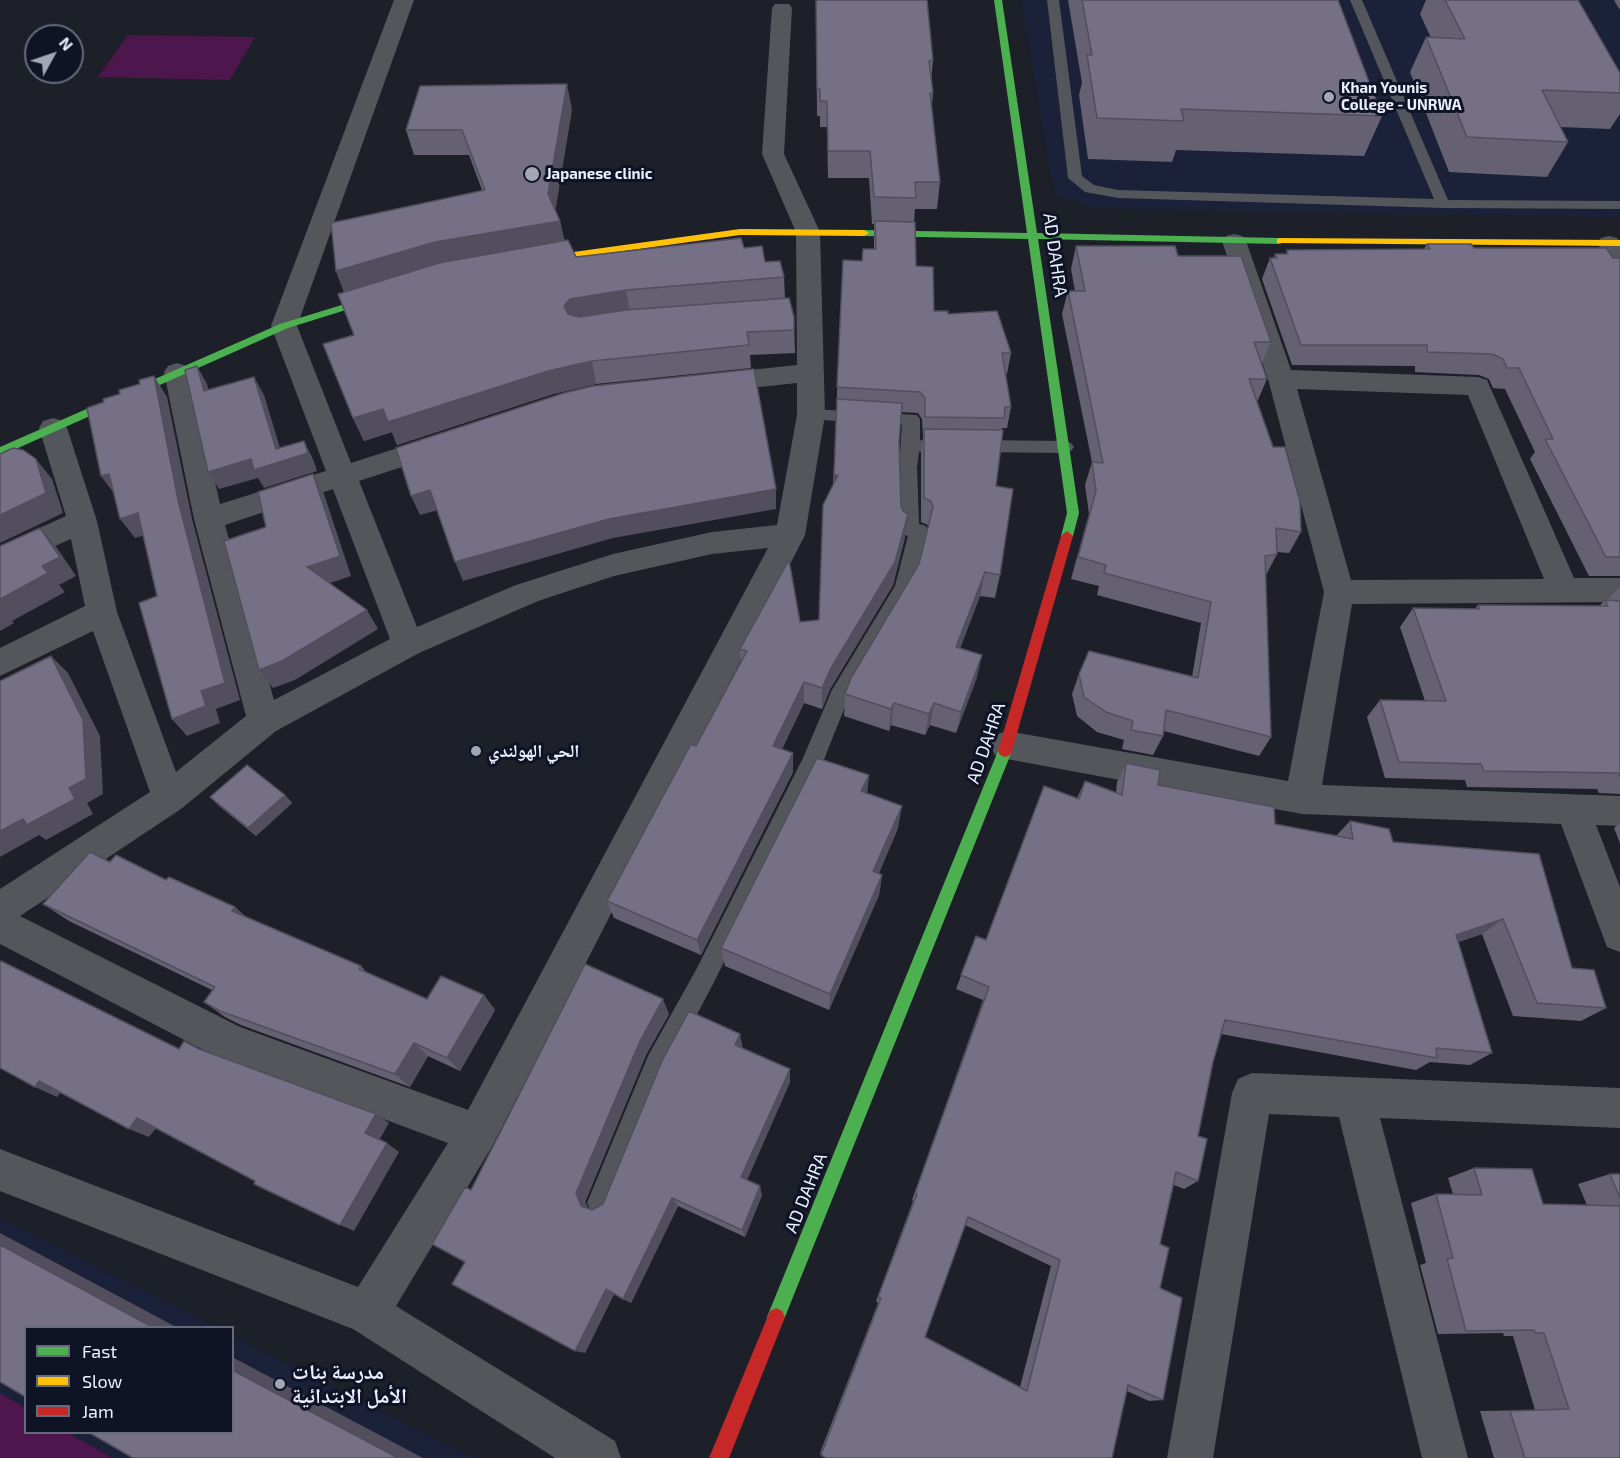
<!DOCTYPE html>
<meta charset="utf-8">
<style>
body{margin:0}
#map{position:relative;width:1620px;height:1458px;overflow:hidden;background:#1d2029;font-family:"Exo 2",sans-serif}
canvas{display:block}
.legend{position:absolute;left:24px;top:1326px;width:210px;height:108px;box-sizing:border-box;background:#0e1325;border:2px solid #666b7b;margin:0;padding:8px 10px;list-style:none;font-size:18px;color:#ebeffd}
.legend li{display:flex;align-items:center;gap:12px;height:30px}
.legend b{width:30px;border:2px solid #666b7b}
.north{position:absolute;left:24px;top:24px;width:60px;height:60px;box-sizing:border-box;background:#0e1325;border:2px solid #666b7b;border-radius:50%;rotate:50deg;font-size:16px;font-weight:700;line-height:24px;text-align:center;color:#ebeffd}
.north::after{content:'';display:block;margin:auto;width:21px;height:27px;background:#a3a7b3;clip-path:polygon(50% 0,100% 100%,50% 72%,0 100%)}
</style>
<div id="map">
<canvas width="1620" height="1458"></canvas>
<ul class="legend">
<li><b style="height:8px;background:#4caf50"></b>Fast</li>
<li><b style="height:8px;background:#ffc107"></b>Slow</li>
<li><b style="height:8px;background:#c62828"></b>Jam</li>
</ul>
<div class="north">N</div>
</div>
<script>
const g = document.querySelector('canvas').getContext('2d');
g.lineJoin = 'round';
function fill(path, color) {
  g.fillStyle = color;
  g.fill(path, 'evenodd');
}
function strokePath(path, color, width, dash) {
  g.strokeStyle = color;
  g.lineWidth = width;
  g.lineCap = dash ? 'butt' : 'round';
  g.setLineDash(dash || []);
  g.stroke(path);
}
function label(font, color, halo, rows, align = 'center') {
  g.font = font + ' "Exo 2","Noto Naskh Arabic",sans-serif';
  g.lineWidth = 6;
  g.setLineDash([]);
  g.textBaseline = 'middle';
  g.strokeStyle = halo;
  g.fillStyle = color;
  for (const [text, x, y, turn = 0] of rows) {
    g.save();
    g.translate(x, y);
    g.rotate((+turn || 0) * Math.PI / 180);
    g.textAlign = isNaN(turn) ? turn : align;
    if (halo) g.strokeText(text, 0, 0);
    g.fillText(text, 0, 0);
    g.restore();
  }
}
const built = new Path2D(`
 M1021,0H1620V217L1096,208L1054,193Z
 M0,1218L216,1327L26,1328V1432H232L233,1336L474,1458H0Z`);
const green = new Path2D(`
 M128,35L255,37L230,80L98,77Z
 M0,1393L25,1408L26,1432L68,1433L113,1458H0Z`);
const lane = new Path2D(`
 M1047,0H1059L1082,176L1094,185L1118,190L1434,199L1350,0H1362L1448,200L1620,201V209L1443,208L1118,198L1085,192L1068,178Z
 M811,409L917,415L920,419V440L929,442L932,446L929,450L919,452L917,467L919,524L926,526L928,531L914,587L848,699L821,767L713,984L666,1073L609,1212L600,1216L591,1212L587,1203L648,1056L697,968L803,758L832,690L895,586L908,536L903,534L901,529L899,467L902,425L805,419L802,415L805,411Z
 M973,440L1065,441L1071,443L1074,447L1071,451L1065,453L973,452L967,450L964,446L967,442Z`);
const street = new Path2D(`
 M394,0H414L297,326L351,463L441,434L451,437L455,444L451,451L359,481L417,627L516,585L613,554L712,532L777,525L797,415V383L712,392L703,389L699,383L703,377L712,374L797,365L796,232L762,154L772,8L775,4H789L792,8L784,154L820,232L825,415L805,535L491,1148L396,1306L615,1441L621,1458H555L353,1329L0,1191V1149L358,1287L448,1143L217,1057L0,944V889L150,792L93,631L0,676V648L85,606L71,539L0,570V546L66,516L39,428L43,421L53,418L63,421L67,428L97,521L117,612L176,772L246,716L194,519L164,372L168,366L177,363L186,366L190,372L220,504L326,471L271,326ZM333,489L390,639L274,700L225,525ZM768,548L468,1110L240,1027L20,916L181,809L276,731L419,653L538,601L614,576L712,554Z
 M1234,234L1242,236L1246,241L1291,370L1478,377L1487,380L1574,578H1620V602L1352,604L1322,785L1620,796V826L1596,825L1620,887V952L1607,947L1561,824L1302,814L1007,759L995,755L990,745L995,735L1007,731L1288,781L1324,592L1268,379L1222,241L1226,236ZM1297,389L1468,395L1544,579L1351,580Z
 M1609,236L1617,238L1620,242V266L1611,264L1597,243L1601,238Z
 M1252,1073L1620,1088V1128L1380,1118L1468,1458H1422L1339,1117L1269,1114L1213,1458H1167L1232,1093L1238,1079Z`);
const fast = new Path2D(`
 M994,0H1002L1037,233L1280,238L1285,241L1280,244L1038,239L1079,513L1073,536L1067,541L1061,536L1067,513L1028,239L864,236L859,233L864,230L1027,233Z
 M387,291L392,294L391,296L288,328L0,456V447L280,324Z
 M1005,745L1010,747L1012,751L785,1317L782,1323L776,1326L770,1323L767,1317L998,751L1000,747Z`);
const slow = new Path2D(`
 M740,229L864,230L869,233L864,236L740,235L530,264L525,261L530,258Z
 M1280,238L1620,240V246L1277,243V239Z`);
const jam = new Path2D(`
 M1067,531L1073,536L1012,751L1010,755L1005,757L1000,755L998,751L1061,536Z
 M776,1308L782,1311L785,1317L729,1458H709L770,1311Z`);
const wall = new Path2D(`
 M816,0L933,61L931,81L933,93L932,105L940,182L937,209H915L914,222L916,266L934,311L948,314L1011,353L1007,374H1005L1011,407L1007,428H1002L996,486L1000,575L995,598L980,596L960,648L977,677L956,733L930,725L925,735L891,725L889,731L844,716L845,694L919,564L929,527L928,525L921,522V454L923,438L922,419L918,413L901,412L899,443L901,506L905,537L893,585L830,689L822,709L804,703L782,749L793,772L701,955L614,918L607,901L696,746L741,661L740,649L800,622L819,620L833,484L843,260L862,261L874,249V224H872L869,178H828L827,127H820V116H817Z
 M1068,0H1338L1382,116L1364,156L1176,150L1172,162L1088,159L1079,95L1082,83Z
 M1426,0H1578L1620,73V114L1610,129L1560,127L1568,142L1547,177L1449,172L1410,72L1426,37L1431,38L1420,14Z
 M1614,0H1620V10Z
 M572,109L555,210L560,221L564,240L576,257L744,248L784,277L785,298L794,317L795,353L750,355L751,368L596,384L553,394L397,445L392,432L364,441L353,418L354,335L344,292L336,271L482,190L469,155H414L406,130Z
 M1427,244L1474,248L1620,258V576H1589L1530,459L1535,452L1505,389L1493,388L1489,379L1479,375L1415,372V366L1292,365L1262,279L1270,258H1274L1275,254H1286L1287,250L1424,249Z
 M1076,246L1178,256L1271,342L1262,363L1267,379L1257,402L1301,532L1289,553L1277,552V554L1266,575L1271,737L1259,756L1164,731L1163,736L1153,755L1122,749L1124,740L1097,732L1077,716L1072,694L1079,674L1192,677L1201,623L1097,595L1099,586L1071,579L1089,514L1085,485L1092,462L1062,314L1068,291H1075L1071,269Z
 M1620,587V794L1599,793L1597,789L1467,787L1465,780L1385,778L1367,717L1380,700L1425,701L1400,627L1413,608L1475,609L1478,605L1599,606L1605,600H1607Z
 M1126,763L1158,785L1275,824L1336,836L1350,821L1393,842L1539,854L1572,968L1606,1008L1581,1021L1513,1016L1482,934L1458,942L1492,1053L1470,1065L1430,1062L1416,1070L1221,1034L1213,1062L1198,1136V1181L1184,1189L1174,1185L1160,1244V1288L1163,1400L1149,1401L1127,1391L821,1455L820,1453L878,1303L876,1301L913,1201L912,1200L983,1000L956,989L976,936L986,940L1077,798L1085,781L1116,793L1117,782ZM965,1225L1051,1266L1020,1387L925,1337Z
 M869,775L867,793L898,828L879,873L882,875L879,895L829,1010L725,966L721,948Z
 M285,795L292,803L256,836L218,805L210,797Z
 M1620,823V843L1614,828Z
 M110,862L166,880L235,907L247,918L361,966L367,973L427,999L484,995L495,1010L460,1071L428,1056L410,1087L241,1025L225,1017L204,1002L212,990L69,921L43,904Z
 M669,1014L646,1055L585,1202L588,1208L592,1210L603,1204L743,1049L790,1069V1082L747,1180L762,1195L745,1237L678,1206L631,1303L614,1294L585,1353L465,1262L471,1190Z
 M1474,1168L1543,1204L1587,1205L1578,1184L1610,1174H1620V1458H1494L1480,1411L1535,1410L1513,1336H1504L1503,1333L1438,1334L1420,1265L1426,1263L1411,1203L1436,1194H1453L1448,1178Z`);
const shadedWall = new Path2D(`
 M567,84L572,109L554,219L548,194Z
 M560,221L566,246L346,296L336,271L435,242Z
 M626,290L630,313L569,329L564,306L570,299Z
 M592,361L596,384L553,394L397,445L392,432L364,441L353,418L383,409Z
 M197,366L207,384L214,409L204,391Z
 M154,376L167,397L192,519L240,700L216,709L220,723L187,736L172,719L201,691L178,500Z
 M254,377L264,395L284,461L304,441L313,459L317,471L264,488L258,478L219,489L208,472L251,459L276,449Z
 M36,459L52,479L63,513L0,543V515Z
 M109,474L116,496L101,476Z
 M313,474L324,494L351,576L318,587L307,567Z
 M838,475L833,500L834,476Z
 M776,489V509L613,538L463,581L455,562L609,519Z
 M430,490L438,510L420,515L411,496Z
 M138,513L153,533L135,538L120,519Z
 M908,514L905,537L893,585L830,689L822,709V688L831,668Z
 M40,528L57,548L76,576L59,585L65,592L12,621L14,623L0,631V599L42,566Z
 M985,572L980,596L952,670L956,647Z
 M367,610L378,629L295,680L273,688L259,670Z
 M982,655L977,677L956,733L961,712Z
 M51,656L68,673L100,736L103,794L87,803L93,814L46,840L39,835L0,857V831L69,788Z
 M804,682V703L774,766L773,746Z
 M894,703L891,725L889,731L891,709Z
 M934,703L930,725L925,735L929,714Z
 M793,753V772L701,955L697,940Z
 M869,775L866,798L861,791Z
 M285,795L292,803L256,836L248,828Z
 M902,806L898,828L871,892L873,871Z
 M882,875L879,895L829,1010L830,994Z
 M235,907L254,924L232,911Z
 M1503,919L1482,934L1436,950L1456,935Z
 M484,995L495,1010L460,1071L447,1058Z
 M663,999L669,1014L646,1055L585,1202L590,1214L581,1206L576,1193L640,1041Z
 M740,1034L743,1049L735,1045Z
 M414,1043L428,1056L410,1087L395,1074Z
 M790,1069V1082L744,1187L741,1177Z
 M39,1081L62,1091L57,1097L35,1087Z
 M376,1114L389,1123L378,1142L365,1133Z
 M137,1118L157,1127L149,1137L129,1129Z
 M387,1143L399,1152L354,1231L340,1225Z
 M760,1186L762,1195L745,1237L742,1230Z
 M672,1198L678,1206L631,1303L623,1299Z
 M0,1233L178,1328H154L0,1245Z
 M606,1289L614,1294L585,1353L575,1351Z
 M232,1357L423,1458H398L232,1370Z`);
const building = new Path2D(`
 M816,0H927L933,61H929L933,93H930L940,182H915L916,198L874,197L870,151H828L827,101H820V89H817Z
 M1082,0H1338L1382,116L1181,109L1184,121L1097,118L1087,55H1092Z
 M1445,0H1578L1620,73V93L1542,90L1568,142L1467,137L1426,37L1465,39Z
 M567,84L548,194L560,221L435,242L336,271L331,223L485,190L462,130H406L420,86Z
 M875,221L915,222L916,266L933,267L934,311H948V314L997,311L1011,353H1002L1011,407H1005L1004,418L925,417V398L920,392L837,387L843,260L862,261L863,249H876Z
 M741,238L744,248L762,246L765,262L780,261L784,277L626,290L570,299L564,306L568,314L579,317L626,310L789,298L794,317V330L747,332L749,345L592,361L548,371L388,422L383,409L353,418L323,344L354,335L338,294L439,263L568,240L576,257Z
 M1427,244H1471L1474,248H1606L1613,258H1620V557H1606L1545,439H1553L1519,368H1507L1503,359L1492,354L1427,352V345H1301L1270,258H1277L1275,254H1288L1287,250L1430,249Z
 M1076,246H1175L1178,256H1241L1271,342H1254L1267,379H1249L1273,447H1285L1300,502L1301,532L1276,528L1277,554L1265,556L1271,737L1166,710L1163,736L1131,730L1133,721L1106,712L1084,697L1079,674L1089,651L1198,678L1211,602L1104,573L1106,565L1078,557L1096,491L1092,462L1103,463L1068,291H1085Z
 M197,366L204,391L254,377L276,449L304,441L308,453L254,470L251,459L208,472L185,370Z
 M754,369L776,489L609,519L455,562L430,490L411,496L396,448L564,393L593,386Z
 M154,376L178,500L225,683L201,691L206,706L172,719L139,603L157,596L138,513L120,519L109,474L101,476L87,408L104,402L103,399L120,394L119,390L140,384L139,380Z
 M837,399L902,403L899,443L901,506L903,511L908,514L895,562L831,668L822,688L804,682L773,746L793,753L697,940L607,901L691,744L696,746L747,651L740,649L789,560L800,622L819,620L823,505L838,475L834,476Z
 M924,429L1003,430L996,486L1013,489L1000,575L985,572L956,647L982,655L961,712L934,703L929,714L894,703L891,709L845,694L851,678L919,564L933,507L931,501L924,498Z
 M13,448L23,450L36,459L46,493L0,515V454Z
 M313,474L340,556L307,567L367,610L282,661L259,670L224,541L266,527L258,492Z
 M40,528L60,557L42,566L48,573L0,599V546Z
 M1605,600L1620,601V777L1618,773L1484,771L1481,764L1399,762L1380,700L1446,701L1413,608L1480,609L1478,605L1608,606Z
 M51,656L83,720L86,779L69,788L75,799L27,825L23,819L0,831V681Z
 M817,758L869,775L861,791L902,806L873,871L882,875L830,994L721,948Z
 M1126,763L1160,770L1158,785L1274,807L1275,824L1353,839L1350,821L1389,829L1393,842L1539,854L1572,968L1594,970L1606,1008L1537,1003L1503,919L1456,935L1492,1053L1436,1048L1437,1058L1225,1020L1213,1062L1198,1136L1207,1139L1198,1181L1176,1172L1160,1244L1169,1248L1160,1288L1182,1298L1163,1400L1128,1385L1112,1458H826L821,1455L881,1298L878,1297L917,1194L915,1193L989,987L961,975L976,936L986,940L1044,786L1079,799L1085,781L1122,795ZM968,1217L1060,1260L1027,1391L925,1337Z
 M247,765L285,795L248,828L210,797Z
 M90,852L110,862L116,855L166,880L169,877L235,907L232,911L361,966L359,969L427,999L441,976L484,995L447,1058L414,1043L395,1074L220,1011L204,1002L215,987L43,904Z
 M1,961L179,1049L184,1041L199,1049L376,1114L365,1133L387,1143L340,1225L254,1184L255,1181L137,1118L129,1129L39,1081L35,1087L0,1068V962Z
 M585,964L663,999L640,1041L576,1193L581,1206L592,1210L603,1204L662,1061L689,1011L740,1034L735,1045L790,1069L741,1177L760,1186L742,1230L672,1198L623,1299L606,1289L575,1351L452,1284L465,1262L432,1244L465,1187L471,1190Z
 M1474,1168L1532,1169L1543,1204L1620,1206V1458H1525L1510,1411L1569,1409L1544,1333H1535L1534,1330L1466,1331L1447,1259L1453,1258L1436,1194L1482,1195Z
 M1610,1174H1620V1198Z
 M0,1245L154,1328H26V1397L0,1382Z
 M232,1370L398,1458H133L88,1432H232Z`);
const markers = [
 [1329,97,6,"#a3a7b3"],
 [532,174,8,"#a3a7b3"],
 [476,751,6,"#a3a7b3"],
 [280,1384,6,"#a3a7b3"]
];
const farPoinames = [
 ["Khan Younis",1341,88],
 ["College - UNRWA",1341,105],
 ["Japanese clinic",546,174]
];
const streetNames = [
 ["AD DAHRA",1055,255,82],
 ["AD DAHRA",986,743,-71],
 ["AD DAHRA",806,1193,-68]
];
const poiNames = [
 ["الحي الهولندي",488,751]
];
const nearPoinames = [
 ["مدرسة بنات",292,1372],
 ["الأمل الابتدائية",292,1396]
];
fill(built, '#1a2138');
fill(green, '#4d164c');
fill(lane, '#53565a');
fill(street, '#53565a');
fill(fast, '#4caf50');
fill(slow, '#ffc107');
fill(jam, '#c62828');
fill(wall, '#656072');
fill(shadedWall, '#524e5d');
fill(building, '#757085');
strokePath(building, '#524e5d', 1.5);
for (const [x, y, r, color] of markers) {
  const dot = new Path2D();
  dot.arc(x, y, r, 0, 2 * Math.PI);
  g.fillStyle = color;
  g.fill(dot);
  strokePath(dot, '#0e1325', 2);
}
label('bold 15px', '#ebeffd', '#0e1325', farPoinames, 'left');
label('18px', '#ebeffd', '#0e1325', streetNames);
label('bold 18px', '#ebeffd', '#0e1325', poiNames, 'left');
label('bold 21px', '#ebeffd', '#0e1325', nearPoinames, 'left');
</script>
